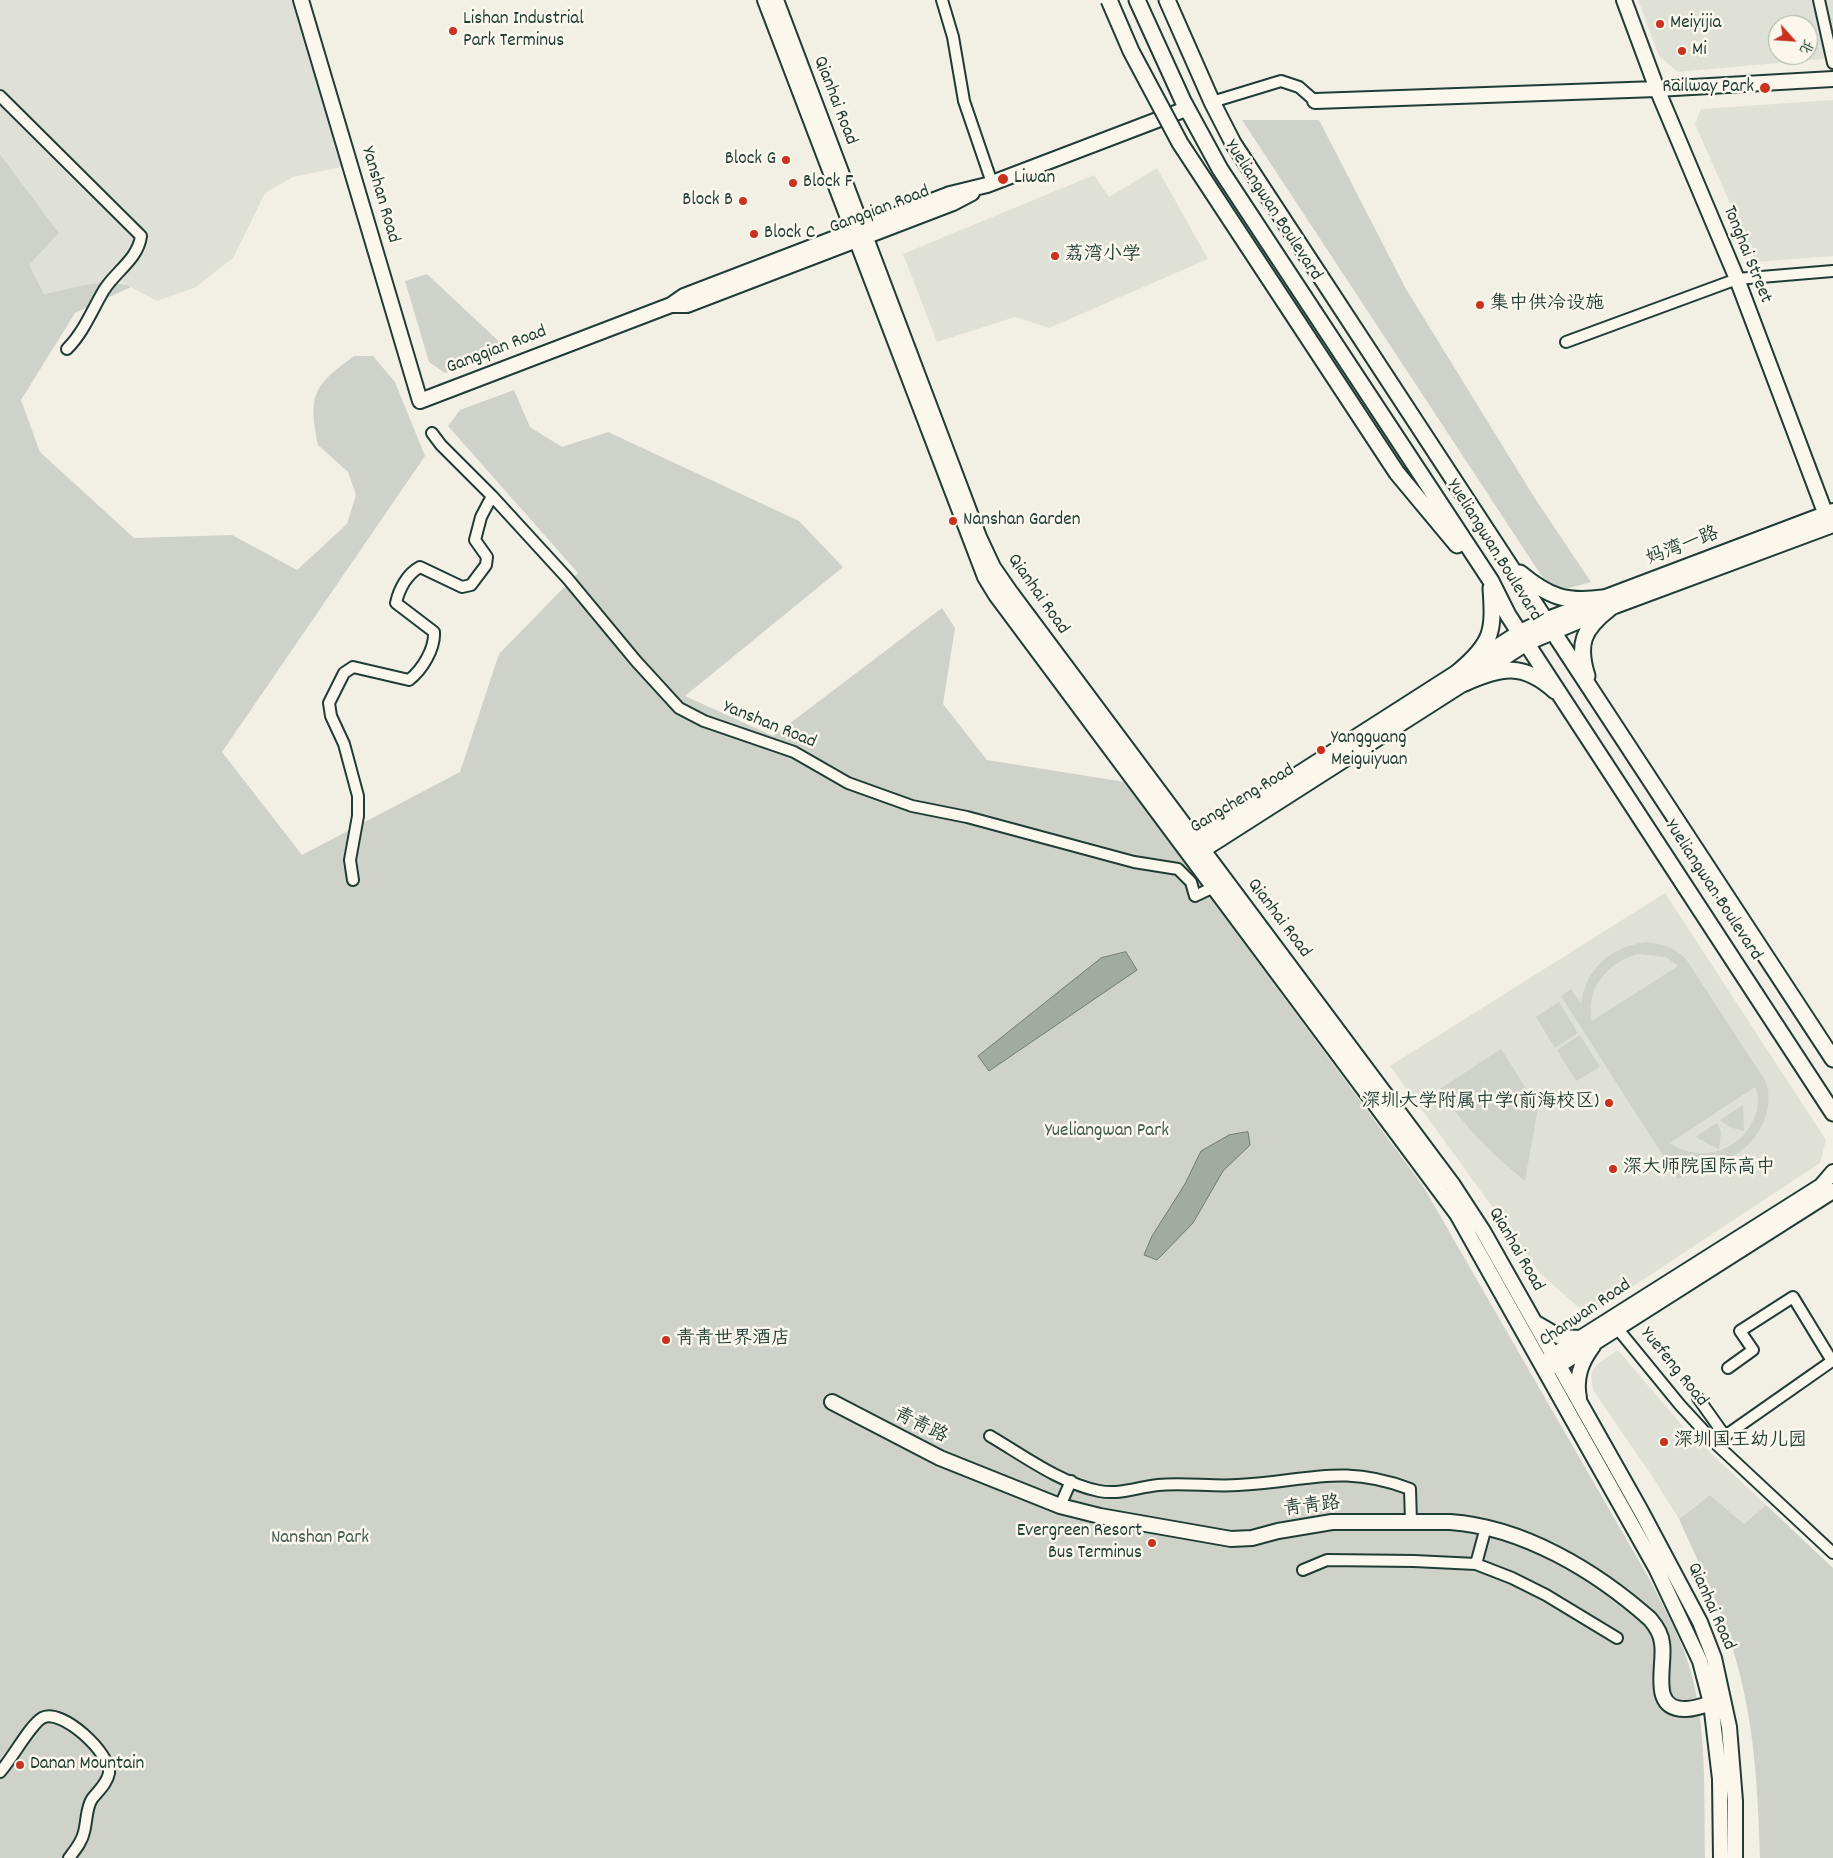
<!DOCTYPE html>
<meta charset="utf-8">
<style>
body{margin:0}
#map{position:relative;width:1833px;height:1858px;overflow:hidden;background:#f2f0e5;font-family:Dekko,"LXGW WenKai TC",sans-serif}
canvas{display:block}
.north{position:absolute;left:1768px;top:15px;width:50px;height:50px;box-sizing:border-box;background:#fbf7ec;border:1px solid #a3ada2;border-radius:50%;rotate:116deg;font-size:14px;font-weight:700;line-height:20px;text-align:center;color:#1f3d34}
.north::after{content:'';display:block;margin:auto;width:18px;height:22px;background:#c8321e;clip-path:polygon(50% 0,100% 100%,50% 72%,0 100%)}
</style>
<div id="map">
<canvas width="1833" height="1858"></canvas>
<div class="north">北</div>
</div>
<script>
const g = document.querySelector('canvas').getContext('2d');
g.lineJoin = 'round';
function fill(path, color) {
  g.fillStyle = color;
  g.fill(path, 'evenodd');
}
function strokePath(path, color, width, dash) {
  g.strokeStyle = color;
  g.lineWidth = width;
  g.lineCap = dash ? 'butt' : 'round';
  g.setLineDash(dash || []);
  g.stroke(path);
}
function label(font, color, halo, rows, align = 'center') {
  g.font = font + ' Dekko,"LXGW WenKai TC",sans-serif';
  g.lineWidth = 5;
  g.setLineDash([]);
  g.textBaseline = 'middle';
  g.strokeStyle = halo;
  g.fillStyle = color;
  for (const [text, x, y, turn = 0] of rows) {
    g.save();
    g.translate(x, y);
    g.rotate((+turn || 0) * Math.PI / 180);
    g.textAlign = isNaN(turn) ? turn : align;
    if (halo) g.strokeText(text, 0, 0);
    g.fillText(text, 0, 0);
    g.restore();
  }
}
const built = new Path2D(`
 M0,0H294L318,76L342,167L293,177L265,193L233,258L196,287L157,301L122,282H109L44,294L28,265L59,233L0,154Z
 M1638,0H1833V58L1678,72L1659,56ZM1778,25H1808V55H1778Z
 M1833,100V256L1756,262L1695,124L1701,109Z
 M1157,168L1208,259L1049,328L1015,317L937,342L903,254L1094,175L1109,197Z
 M1665,893L1826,1140L1820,1163L1588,1316L1541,1274L1390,1066Z
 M1618,1350L1685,1429L1766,1505L1744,1524L1710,1495L1679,1519L1654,1479L1593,1390L1591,1375L1594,1368L1599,1363Z`);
const green = new Path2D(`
 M1242,120H1319L1406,289L1534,497L1591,582L1561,590L1545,581Z
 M0,154L59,233L29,265L44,294C68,290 109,276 131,287L75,313L21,400L40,452L134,538L232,535L297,570L347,524L356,495L348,472L318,445C308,395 313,386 354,356H373L395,382L425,456L222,752L302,855L460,772L499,654L578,573L448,426L460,410L514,390L530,427L562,447L608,432L799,521L843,567L685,696L773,736L942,608L955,628L943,704L987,760L1125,782L1423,1186L1651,1582C1666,1612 1684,1643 1692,1676C1707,1734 1704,1798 1705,1858H0Z
 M427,274L507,349L445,373L429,362L405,281Z
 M1645,942C1662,944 1674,947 1686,959L1766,1082C1777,1117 1750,1156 1715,1163C1703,1166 1692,1164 1680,1161L1688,1173L1678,1179L1561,996L1571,989L1581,1004C1586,968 1610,948 1645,942ZM1637,954L1666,957L1678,966L1592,1021C1585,989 1607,963 1637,954ZM1755,1087C1759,1094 1758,1102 1757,1110C1747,1148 1703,1166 1670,1143Z
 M1559,1002L1578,1033L1555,1048L1536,1017Z
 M1580,1035L1600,1067L1576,1081L1557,1050Z
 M1501,1049L1538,1107L1525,1181C1491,1153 1463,1126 1440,1089Z
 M1743,1105L1744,1131L1729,1127L1720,1120Z
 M1717,1123L1721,1132L1719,1149L1695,1137Z
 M1710,1495L1744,1524L1766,1505L1833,1568V1858H1760C1758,1788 1754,1717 1733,1650C1720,1605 1698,1562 1679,1519Z`);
const water = new Path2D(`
 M1126,952L1137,970L989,1071L978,1056L1101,958Z
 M1248,1132L1250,1145L1223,1171L1193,1223L1157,1260L1144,1255L1152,1236L1185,1184L1201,1151L1229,1135Z`);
const street = new Path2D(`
 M942,0L953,37L964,101L992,183
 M1819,0L1833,63
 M0,96L141,236C138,259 116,271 104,290C92,310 84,332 67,349
 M1212,102L1281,81L1299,87L1315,101
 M1566,342L1737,279L1833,271
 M432,433L441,445L492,496L568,579L636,661L679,708L704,721L794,752L848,783L912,806L967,817L1134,862L1178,869L1191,882L1195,896L1214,887
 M353,880L350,860L358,816V796L344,744L331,716L329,703L344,673L353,667L409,680C422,670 435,649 434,632L396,603C399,589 407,574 420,567L462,587L471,585L486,565L487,557L475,540L481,517L492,496
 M1617,1328L1680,1405L1715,1443L1833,1553
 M1698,1398L1725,1436
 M990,1436C1024,1456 1060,1483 1099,1491C1120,1495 1138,1487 1158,1485C1184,1482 1212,1487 1238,1485C1306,1482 1341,1463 1410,1489L1411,1522
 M1715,1443L1832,1361L1793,1297L1740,1331L1753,1350L1728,1368
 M1060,1506L1071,1481
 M1476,1564L1486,1527
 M1303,1570L1327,1560L1414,1561L1476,1564L1512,1578L1546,1595L1617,1638
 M0,1772C12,1759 30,1725 42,1718C62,1707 111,1754 109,1773C107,1784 98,1791 92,1799C86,1808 87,1821 84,1832C82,1842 75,1850 69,1858`);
const secondary = new Path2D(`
 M301,0L420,401L671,305L684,296L950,194L987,185L1186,109
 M765,0L985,577L996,595L1457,1214L1656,1568L1700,1661L1711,1703L1720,1779L1721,1858
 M776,0L979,537L993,567L1011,593L1453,1185L1483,1231L1641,1511L1700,1622L1714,1658L1729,1727L1735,1801V1858
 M1624,0L1657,89L1737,279L1829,523
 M1315,101L1657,89L1833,79
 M671,305H687L953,203L972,193
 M1191,847L1195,840L1520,632L1545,620L1833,511
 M1194,851L1203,850L1527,643L1615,606L1833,525
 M1536,1323L1560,1337L1580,1338
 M1546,1362L1552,1356L1821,1186L1833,1172
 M1551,1366H1558L1833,1191
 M1579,1398C1575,1378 1581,1362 1593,1346
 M832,1402L940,1458L1060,1506L1100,1516L1231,1539L1252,1538L1278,1531L1332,1522H1450C1523,1527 1596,1571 1650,1619C1656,1626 1661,1633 1662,1643C1666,1665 1648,1710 1686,1709C1697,1709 1710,1703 1720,1700`);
const primary = new Path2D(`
 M1137,0L1183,101L1220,169L1491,581L1508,615L1833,1113
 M1167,0L1212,102L1233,143L1833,1059
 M1397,473L1457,545
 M1520,573C1549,597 1566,603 1603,598
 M1458,672C1493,643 1494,631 1491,588
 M1587,676C1577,644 1583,629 1609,609
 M1465,683C1501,667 1523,662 1555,691`);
const primaryBridge = new Path2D(`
 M1109,0L1131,51L1180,143L1397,473`);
const markers = [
 [1660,24,5,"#c8321e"],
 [453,31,5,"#c8321e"],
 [1682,51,5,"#c8321e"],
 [1765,88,6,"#c8321e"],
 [786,160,5,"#c8321e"],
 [1003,179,6,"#c8321e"],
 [793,183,5,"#c8321e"],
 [743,201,5,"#c8321e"],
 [754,234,5,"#c8321e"],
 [1055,256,5,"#c8321e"],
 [1480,305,5,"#c8321e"],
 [953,521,5,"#c8321e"],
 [1321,750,5,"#c8321e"],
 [1609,1103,5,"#c8321e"],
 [1613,1169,5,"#c8321e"],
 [666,1340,5,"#c8321e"],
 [1664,1442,5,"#c8321e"],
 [1152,1543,5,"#c8321e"],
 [20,1765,5,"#c8321e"]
];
const poiNames = [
 ["Lishan Industrial",463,20],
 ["Park Terminus",463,42],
 ["Meiyijia",1670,24],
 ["Mi",1692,51],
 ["Railway Park",1754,88,"right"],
 ["Block G",776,160,"right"],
 ["Liwan",1014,179],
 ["Block F",803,183],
 ["Block B",733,201,"right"],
 ["Block C",764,234],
 ["荔湾小学",1065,256],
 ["集中供冷设施",1490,305],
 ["Nanshan Garden",963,521],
 ["Yangguang",1331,739],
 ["Meiguiyuan",1331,761],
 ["深圳大学附属中学(前海校区)",1599,1103,"right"],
 ["深大师院国际高中",1623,1169],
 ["青青世界酒店",676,1340],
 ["深圳国王幼儿园",1674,1442],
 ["Evergreen Resort",1142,1532,"right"],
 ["Bus Terminus",1142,1554,"right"],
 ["Danan Mountain",30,1765]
];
const streetNames = [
 ["Qianhai Road",834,101,69],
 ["Yanshan Road",379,195,74],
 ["Gangqian Road",880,211,-21],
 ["Yueliangwan Boulevard",1272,211,57],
 ["Tonghai Street",1746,255,68],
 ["Gangqian Road",497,351,-21],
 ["妈湾一路",1683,548,-21],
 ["Yueliangwan Boulevard",1493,551,58],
 ["Qianhai Road",1037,595,55],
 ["Yanshan Road",769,726,22],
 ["Gangcheng Road",1243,800,-31],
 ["Yueliangwan Boulevard",1712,891,57],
 ["Qianhai Road",1278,919,53],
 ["Qianhai Road",1515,1250,60],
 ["Chanwan Road",1586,1314,-34],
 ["Yuefeng Road",1673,1368,51],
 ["青青路",920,1427,26],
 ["青青路",1312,1508,-7],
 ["Qianhai Road",1710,1607,66]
];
const parkNames = [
 ["Yueliangwan Park",1107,1132],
 ["Nanshan Park",320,1539]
];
fill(built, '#e0e1d6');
fill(green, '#cfd2c8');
fill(water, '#a2aba1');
strokePath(water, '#6e7f75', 1);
strokePath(street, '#1f3d34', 14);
strokePath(secondary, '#1f3d34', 18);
strokePath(primary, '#1f3d34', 19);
strokePath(street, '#fbf7ec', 10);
strokePath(secondary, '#fbf7ec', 14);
strokePath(primary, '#fbf7ec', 15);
strokePath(primaryBridge, '#1f3d34', 19, []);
strokePath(primaryBridge, '#fbf7ec', 15);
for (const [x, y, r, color] of markers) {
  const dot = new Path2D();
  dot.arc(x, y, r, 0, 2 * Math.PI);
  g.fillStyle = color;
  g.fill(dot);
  strokePath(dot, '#fbf7ec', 2);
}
label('19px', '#1f3d34', '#fbf7ec', poiNames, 'left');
label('19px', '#1f3d34', '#fbf7ec', streetNames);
label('19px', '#425b52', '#fbf7ec', parkNames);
</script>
